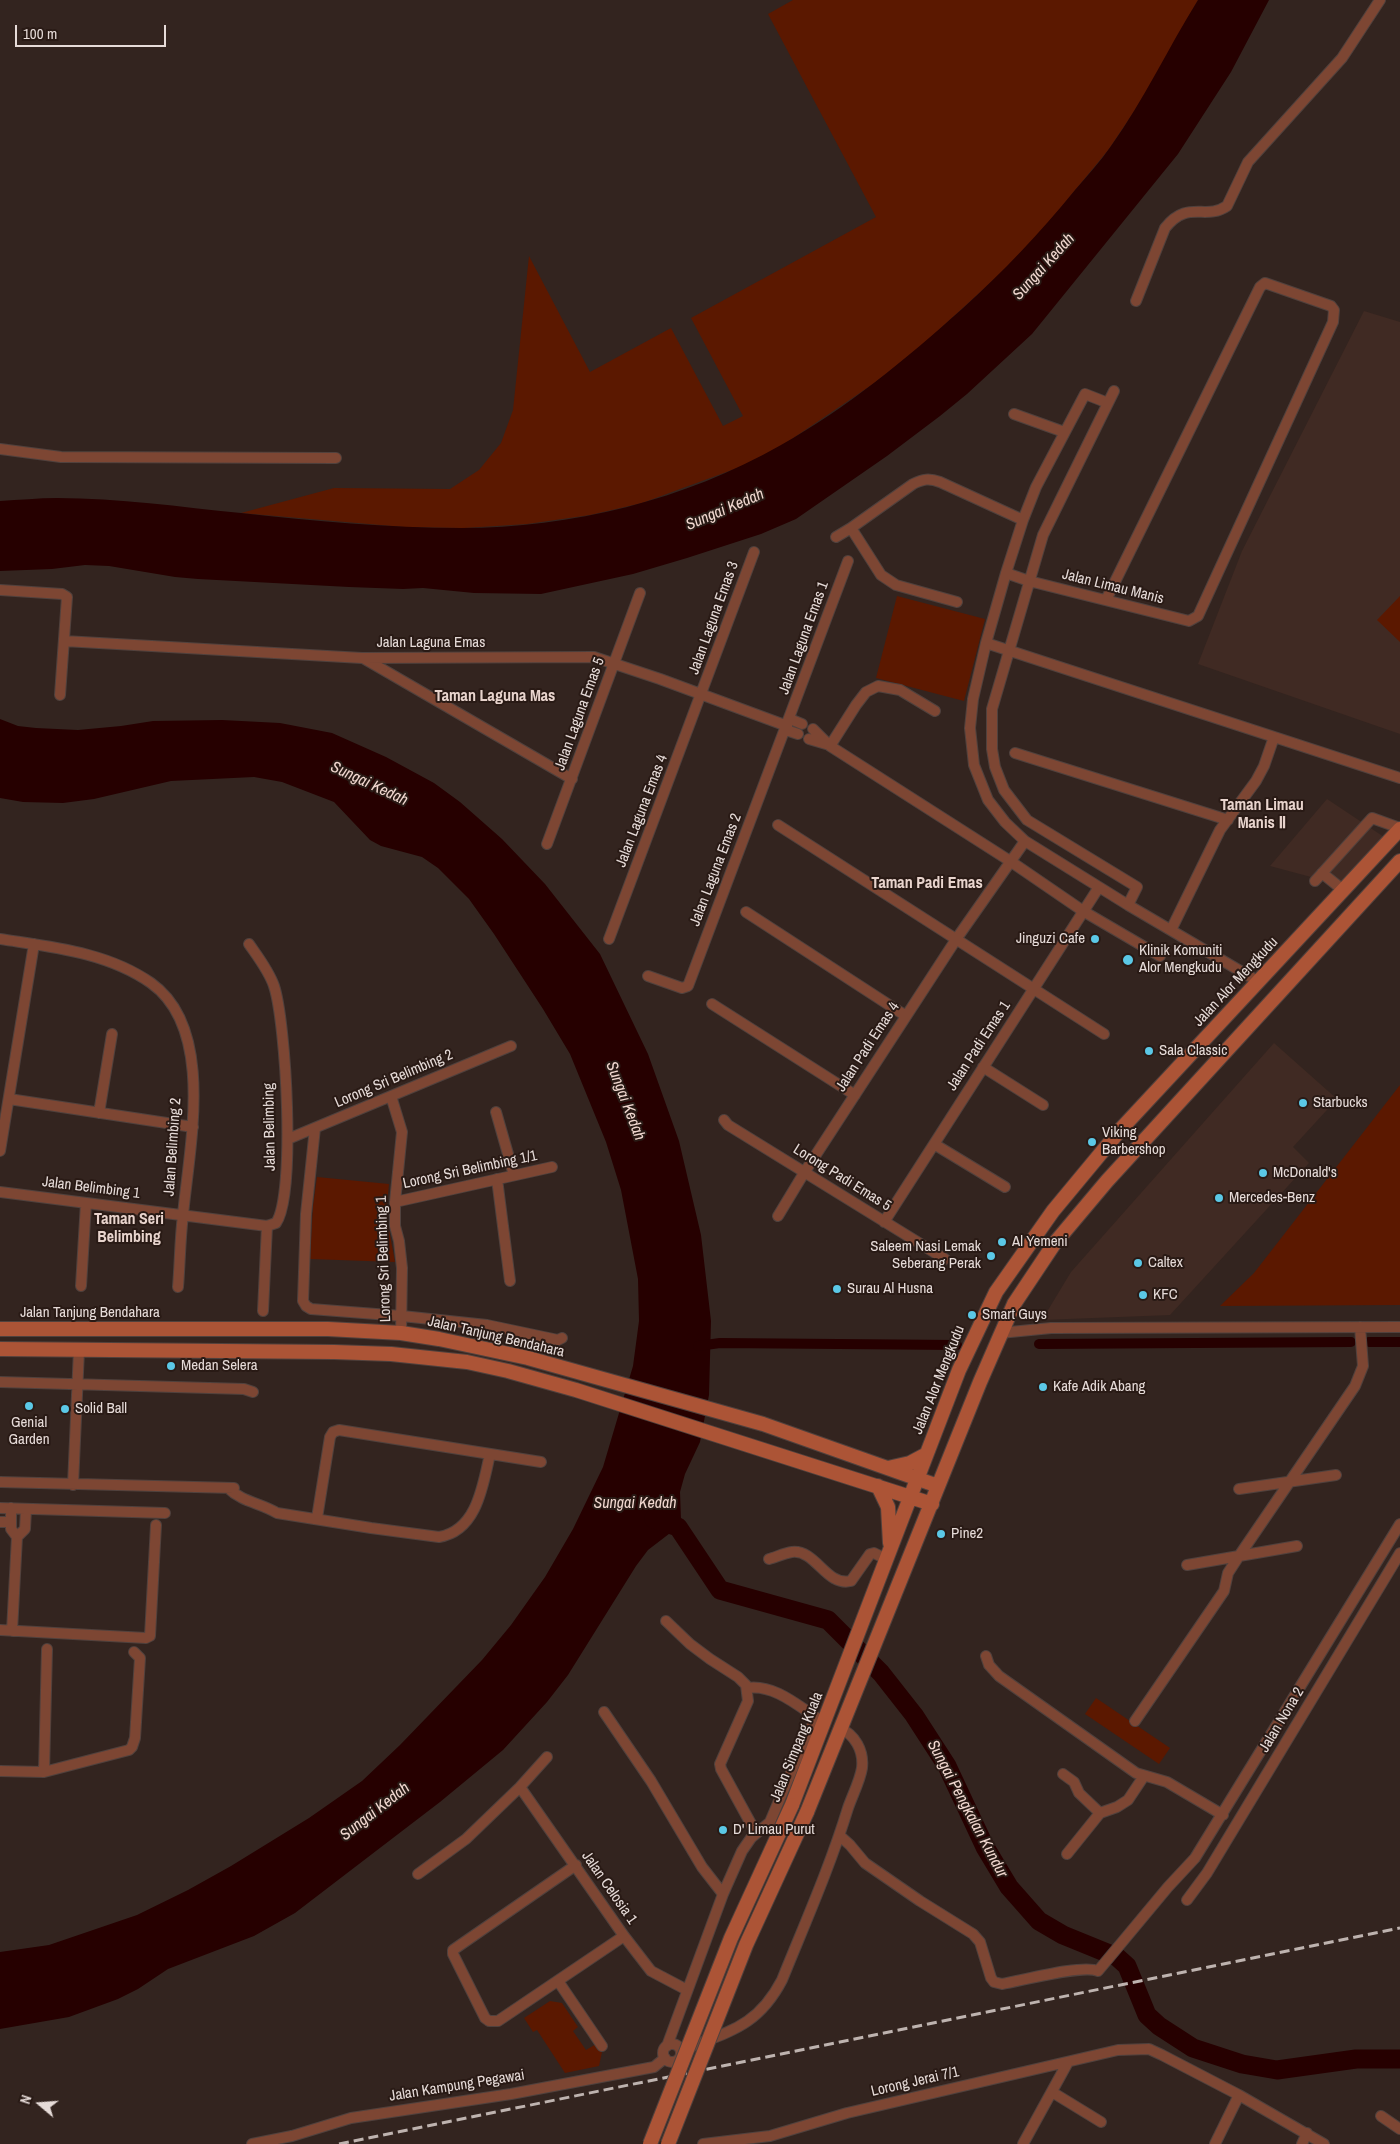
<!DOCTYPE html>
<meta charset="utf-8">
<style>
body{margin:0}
#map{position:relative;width:1400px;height:2144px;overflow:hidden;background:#33241f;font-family:"Archivo Narrow",sans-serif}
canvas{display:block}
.north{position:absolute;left:15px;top:2079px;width:50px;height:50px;-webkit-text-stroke:4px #291a15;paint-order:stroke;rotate:288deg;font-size:14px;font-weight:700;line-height:20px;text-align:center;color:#e6dbd8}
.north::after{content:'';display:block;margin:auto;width:18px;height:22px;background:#e6dbd8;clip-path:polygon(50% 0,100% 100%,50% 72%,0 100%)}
.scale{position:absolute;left:15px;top:25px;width:151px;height:22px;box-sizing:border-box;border:2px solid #e6dbd8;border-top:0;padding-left:6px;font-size:15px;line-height:18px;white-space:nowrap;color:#e6dbd8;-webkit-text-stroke:4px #291a15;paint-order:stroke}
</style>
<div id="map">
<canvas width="1400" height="2144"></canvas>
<div class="north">N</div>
<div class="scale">100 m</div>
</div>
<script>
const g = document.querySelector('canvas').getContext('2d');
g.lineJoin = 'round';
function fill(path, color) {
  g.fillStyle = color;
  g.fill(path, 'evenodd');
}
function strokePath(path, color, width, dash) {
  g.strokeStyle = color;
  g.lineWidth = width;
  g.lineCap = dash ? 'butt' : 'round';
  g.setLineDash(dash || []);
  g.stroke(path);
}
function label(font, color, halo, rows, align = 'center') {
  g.font = font + ' "Archivo Narrow",sans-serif';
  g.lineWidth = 4;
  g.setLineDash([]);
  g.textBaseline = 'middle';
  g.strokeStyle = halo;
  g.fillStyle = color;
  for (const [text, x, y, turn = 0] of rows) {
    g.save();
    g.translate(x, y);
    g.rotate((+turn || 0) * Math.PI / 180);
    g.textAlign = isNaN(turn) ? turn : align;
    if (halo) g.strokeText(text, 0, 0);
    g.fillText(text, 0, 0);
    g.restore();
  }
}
const built = new Path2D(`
 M1364,311L1400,322V734L1198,664L1242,551Z
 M1327,799L1384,837L1341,885L1270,866Z
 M1274,1043L1337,1099L1293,1147L1309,1163L1170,1315L1042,1320L1071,1272Z`);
const green = new Path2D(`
 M793,0H1198L1143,98L1109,149L1039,234L1000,274L919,348L873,384L783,445L740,467L642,503L590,515L527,524L464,528L404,527L241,513L334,488L450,489L479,470L501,443L513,410L529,256L590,372L671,328L723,426L743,416L691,318L876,217L768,14Z
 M897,596L985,619L964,701L876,678Z
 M1400,596V642L1377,620Z
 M1400,1085V1305L1220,1306L1254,1273Z
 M317,1177L389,1184L386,1214L395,1262L310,1259L313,1206Z
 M1096,1698L1170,1748L1159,1764L1085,1714Z
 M550,2001L562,2003L578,2027L573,2031L586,2050L596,2044L602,2052L599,2066L565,2073L537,2030L533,2032L524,2018Z`);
const water = new Path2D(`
 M1198,0H1269L1231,72L1178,154L1032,334L967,394L940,416L887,456L796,519L761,534L687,558L633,574L541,594L474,593L423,588L403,589L349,587L198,579L175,577L109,566L85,565L52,569L0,571V501C19,500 38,498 57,498C119,498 180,507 241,513C314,521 388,528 461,528C571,528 685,500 781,445C847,408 906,359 962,309C1003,272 1040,233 1075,190C1087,176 1100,162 1111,146C1144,100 1168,48 1198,0Z
 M0,719L18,726L36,728L78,730L121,726L153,721L222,720L280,723L332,733L386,757L434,783L460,802L502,839L545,884L600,954L648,1054L679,1141L701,1235L711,1321L709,1395L700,1442L685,1474L680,1492L681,1520L678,1527L648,1550L636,1566L568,1675L547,1702L503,1750L440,1802L295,1913L254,1936L168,1969L138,1989L118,1999L69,2017L0,2029V1952L49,1945L137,1915L188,1890L231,1866L309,1818L362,1781L400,1745L482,1660L511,1625L545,1577L573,1529L603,1467L633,1366L639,1321L638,1279L621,1190L606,1142L570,1054L543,1009L494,934L469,899L438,868L422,857L381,846L370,840L334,802L282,782L254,777L171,781L94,799L63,803L23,802L0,798Z`);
const canal = new Path2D(`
 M1369,1342H1400
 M1039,1344L1351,1342
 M698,1346L720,1343L957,1345`);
const river = new Path2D(`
 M654,1519L678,1527L720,1590L828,1620L881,1673L914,1715L947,1766L985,1847L1009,1887L1039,1921L1063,1935L1117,1957L1127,1966L1147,2015L1159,2026L1193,2048L1242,2064L1277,2070L1356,2059H1400`);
const minor = new Path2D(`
 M1136,301L1165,228C1188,199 1205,221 1227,206L1248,162L1342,58L1380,0
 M1114,391L1043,535L992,709V749L995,767L1004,790L1027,820L1137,887L1128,905
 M1108,403L1085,394L1036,487L1023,520L1006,573L986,643L973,699L970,728L974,765L988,800L1005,822L1025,841L1128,905L1259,982
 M1014,414L1064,432
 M0,449L61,457L336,458
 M851,528L881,575L896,585L957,602
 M836,537L851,528L913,484C923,479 929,478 940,482L1023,520
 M1006,573L1029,581L1189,621L1198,616L1333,322L1334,310L1331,306L1265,283L1260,287L1106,600
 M0,590L62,594L67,597L60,695
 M64,641L362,658L594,657L660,679L787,726
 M986,643L1400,778
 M363,658L572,779
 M790,719L802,724
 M813,729L830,746L1010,861L1083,911L1160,956
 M786,730L798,734
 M809,739L826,744
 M830,746L856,705L866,692L878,686L900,690L935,711
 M1015,753L1228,820
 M778,825L1104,1034
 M547,844L640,593
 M1322,873L1343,890
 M1315,881L1372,818L1400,828
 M746,912L906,1016
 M1171,930L1220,830L1256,781L1264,766L1274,737
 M0,939C51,947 107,952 151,983C216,1029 189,1148 183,1215C180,1239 180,1263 178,1287
 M609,939L754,552
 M648,976L682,988L688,986L848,561
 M712,1004L855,1095
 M983,1067L1043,1105
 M391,1096L402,1132L395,1202V1226L399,1241L402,1268L401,1333
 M9,1099L193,1127
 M496,1112L514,1175
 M99,1113L112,1034
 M724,1120L728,1125L945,1259
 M315,1128L306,1214L303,1301L306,1306L311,1309L402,1316L487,1325L558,1340L562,1338
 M288,1139L511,1046
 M934,1144L1005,1187
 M0,1151L34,944
 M497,1179L510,1281
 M0,1192L267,1226L276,1223C296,1194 286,1022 274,986C269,971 258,957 249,944
 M395,1202L552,1167
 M778,1216L804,1173L957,938L1025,841
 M884,1222L1099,887
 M81,1286L86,1203
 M263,1311L267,1226
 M1000,1333L1051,1328L1400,1327
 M0,1382L244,1389L253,1392
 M0,1482L234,1488
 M73,1485L79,1350
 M228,1488C242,1502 261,1503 277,1513L371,1528L439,1537C477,1531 483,1485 490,1454
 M1239,1489L1336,1475
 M0,1508L165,1513
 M11,1508V1529L17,1537
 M317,1518L330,1437L333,1432L339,1430L541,1462
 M0,1522H10
 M769,1559C776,1557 785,1553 792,1552C816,1549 826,1587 851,1581L870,1554L874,1553L886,1559
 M1187,1565L1297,1546
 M666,1621L690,1644L710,1659L738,1677L746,1685L748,1701L720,1764L721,1769L756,1833
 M0,1630L146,1638L150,1636L156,1525
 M12,1631L17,1537L25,1529L26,1509
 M986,1656L989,1665L999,1676L1136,1773L1167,1782L1223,1815
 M747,1688C773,1684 796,1704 817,1718
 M604,1712L651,1781L702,1867L723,1894
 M1135,1721L1224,1591L1228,1573L1239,1556L1355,1386L1363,1366L1360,1327
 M0,1771L44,1772L129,1750L132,1747L135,1738L140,1658L134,1652
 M44,1772L47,1649
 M1063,1774L1074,1782L1079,1793L1100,1813
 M520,1787L624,1936L651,1971L687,1990
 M840,1836L850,1845L865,1863L920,1901L973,1934L980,1942L991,1978L994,1982L1002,1984C1021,1981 1082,1964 1098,1971L1168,1887L1195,1858L1400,1524
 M1067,1854L1100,1813L1117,1807L1128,1800L1144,1776
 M576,1865L453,1950V1954L485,2018L489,2021H498L624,1936
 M418,1874L466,1839L520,1787L547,1757
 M1187,1900L1207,1873L1400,1553
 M558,1981L602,2046
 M663 2053a9 9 0 1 1 18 0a9 9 0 1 1-18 0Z
 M667,2046L723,1894L742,1851L751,1838L770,1822L808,1732L817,1718
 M685,2049C730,2031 758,2026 782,1980C805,1923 830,1867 848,1808C852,1796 860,1781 862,1768C864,1751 855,1734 839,1728
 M1052,2092L1101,2122
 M1381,2116L1400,2129
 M252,2144L292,2136L351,2118L511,2094L654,2067L665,2058
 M703,2144L770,2136L847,2113L1118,2050L1149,2049L1162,2055L1239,2095L1324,2144
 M1023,2144L1068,2062
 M1215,2144L1239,2095
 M1302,2144L1307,2133`);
const secondary = new Path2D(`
 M0,1329H328L401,1333L439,1339L528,1358L763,1424L938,1486
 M0,1349L334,1352L391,1354L467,1362L508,1371L576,1390L932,1504
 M888,1468L910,1463L925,1455
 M878,1486L888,1507L890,1543
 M792,1805L959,1370L996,1292L1053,1211L1121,1129L1400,829
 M807,1812L980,1382L1014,1304L1054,1244L1107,1181L1400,861`);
const rail = new Path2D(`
 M339,2144L1400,1928`);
const secondaryBridge = new Path2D(`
 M650,2144L731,1938L792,1805
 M668,2144L746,1945L807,1812`);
const markers = [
 [1095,939,5,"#5bc8e6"],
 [1128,960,6,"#5bc8e6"],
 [1149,1051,5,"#5bc8e6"],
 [1303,1103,5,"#5bc8e6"],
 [1092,1142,5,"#5bc8e6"],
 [1263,1173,5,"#5bc8e6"],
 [1219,1198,5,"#5bc8e6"],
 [1002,1242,5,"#5bc8e6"],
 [991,1256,5,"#5bc8e6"],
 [1138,1263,5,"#5bc8e6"],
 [837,1289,5,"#5bc8e6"],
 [1143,1295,5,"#5bc8e6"],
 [972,1315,5,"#5bc8e6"],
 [171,1366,5,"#5bc8e6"],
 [1043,1387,5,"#5bc8e6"],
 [29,1406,5,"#5bc8e6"],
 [65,1409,5,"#5bc8e6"],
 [941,1534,5,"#5bc8e6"],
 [723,1830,5,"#5bc8e6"]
];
const streetNames = [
 ["Jalan Limau Manis",1113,587,14],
 ["Jalan Laguna Emas 3",714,618,-70],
 ["Jalan Laguna Emas 1",804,638,-70],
 ["Jalan Laguna Emas",431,643],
 ["Jalan Laguna Emas 5",580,714,-70],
 ["Jalan Laguna Emas 4",642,811,-69],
 ["Jalan Laguna Emas 2",716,870,-69],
 ["Jalan Alor Mengkudu",1236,982,-47],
 ["Jalan Padi Emas 1",979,1046,-57],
 ["Jalan Padi Emas 4",868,1047,-57],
 ["Lorong Sri Belimbing 2",394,1079,-23],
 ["Jalan Belimbing",270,1127,-91],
 ["Jalan Belimbing 2",173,1147,-86],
 ["Lorong Sri Belimbing 1/1",470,1170,-12],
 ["Lorong Padi Emas 5",842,1178,32],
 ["Jalan Belimbing 1",91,1188,7],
 ["Lorong Sri Belimbing 1",384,1259,-92],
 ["Jalan Tanjung Bendahara",90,1313],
 ["Jalan Tanjung Bendahara",496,1337,13],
 ["Jalan Alor Mengkudu",939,1380,-68],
 ["Jalan Nona 2",1282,1720,-59],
 ["Jalan Simpang Kuala",797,1747,-68],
 ["Jalan Celosia 1",609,1888,55],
 ["Lorong Jerai 7/1",915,2082,-13],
 ["Jalan Kampung Pegawai",457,2086,-9]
];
const poiNames = [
 ["Jinguzi Cafe",1085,939,"right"],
 ["Klinik Komuniti",1139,951],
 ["Alor Mengkudu",1139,968],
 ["Sala Classic",1159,1051],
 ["Starbucks",1313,1103],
 ["Viking",1102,1133],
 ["Barbershop",1102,1150],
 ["McDonald's",1273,1173],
 ["Mercedes-Benz",1229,1198],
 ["Al Yemeni",1012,1242],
 ["Saleem Nasi Lemak",981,1247,"right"],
 ["Seberang Perak",981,1264,"right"],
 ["Caltex",1148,1263],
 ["Surau Al Husna",847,1289],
 ["KFC",1153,1295],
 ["Smart Guys",982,1315],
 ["Medan Selera",181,1366],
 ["Kafe Adik Abang",1053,1387],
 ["Solid Ball",75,1409],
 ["Genial",29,1423,"center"],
 ["Garden",29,1440,"center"],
 ["Pine2",951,1534],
 ["D' Limau Purut",733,1830]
];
const waterNames = [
 ["Sungai Kedah",1044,267,-48],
 ["Sungai Kedah",725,510,-23],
 ["Sungai Kedah",369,784,25],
 ["Sungai Kedah",625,1101,69],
 ["Sungai Kedah",635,1504],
 ["Sungai Pengkalan Kundur",967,1809,62],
 ["Sungai Kedah",375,1812,-38]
];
const neighbourhoodNames = [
 ["Taman Laguna Mas",495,697],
 ["Taman Limau",1262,806],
 ["Manis Ⅱ",1262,824],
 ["Taman Padi Emas",927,884],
 ["Taman Seri",129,1220],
 ["Belimbing",129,1238]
];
fill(built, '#402a23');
fill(green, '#5b1800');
fill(water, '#260000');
strokePath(canal, '#260000', 10);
strokePath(river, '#260000', 19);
strokePath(minor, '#50413d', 12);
strokePath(secondary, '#50413d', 16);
strokePath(minor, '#7d4633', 10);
strokePath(secondary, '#ac5436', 14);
strokePath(rail, '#beb3af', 3, [10, 5]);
strokePath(secondaryBridge, '#50413d', 16, []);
strokePath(secondaryBridge, '#ac5436', 14);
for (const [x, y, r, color] of markers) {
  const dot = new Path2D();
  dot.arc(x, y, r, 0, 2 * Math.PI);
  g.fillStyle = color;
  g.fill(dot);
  strokePath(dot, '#291a15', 2);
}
label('15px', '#e6dbd8', '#291a15', streetNames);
label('15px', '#e6dbd8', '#291a15', poiNames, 'left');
label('italic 16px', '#f1d8d0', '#291a15', waterNames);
label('bold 16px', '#e8d4cd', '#291a15', neighbourhoodNames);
</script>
